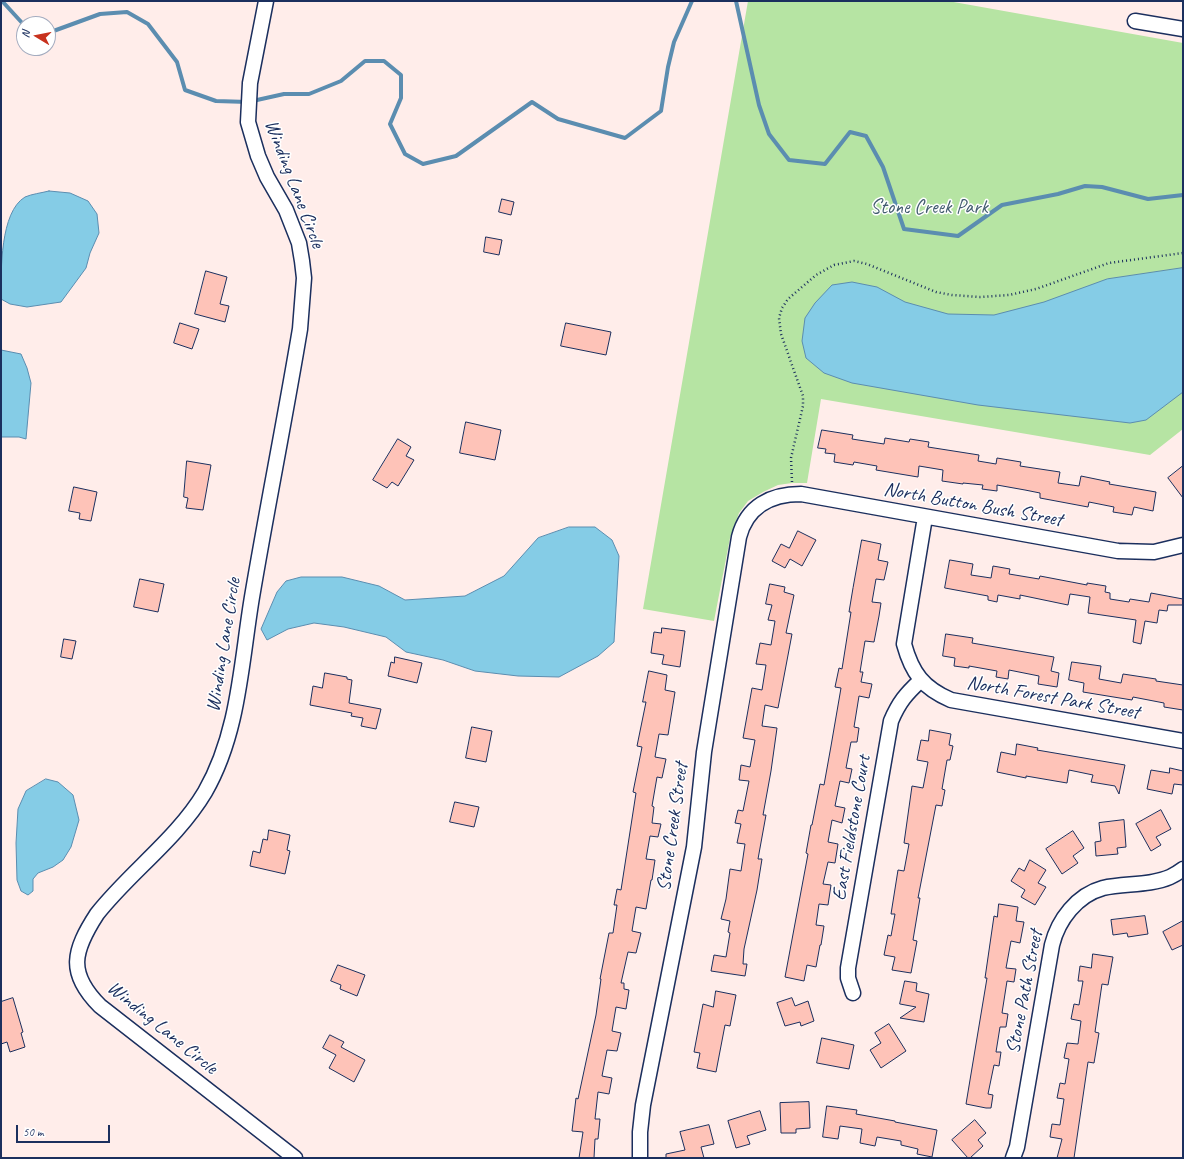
<!DOCTYPE html>
<style>
body{margin:0}
#map{position:relative;width:1184px;height:1159px;overflow:hidden;background:#ffedea;font-family:Caveat,sans-serif}
canvas{display:block}
.frame{position:absolute;inset:0;border:2px solid #1b2f5e;pointer-events:none}
.north{position:absolute;left:16px;top:16px;width:40px;height:40px;box-sizing:border-box;background:#fff;border:1px solid #a4acbf;border-radius:50%;rotate:280deg;font-size:11px;font-weight:700;line-height:16px;text-align:center;color:#1b2f5e}
.north::after{content:'';display:block;margin:auto;width:14px;height:18px;background:#c8321e;clip-path:polygon(50% 0,100% 100%,50% 72%,0 100%)}
.scale{position:absolute;left:16px;top:1125px;width:94px;height:18px;box-sizing:border-box;border:2px solid #1b2f5e;border-top:0;padding-left:5px;font-size:12px;line-height:14px;white-space:nowrap;color:#1b2f5e;-webkit-text-stroke:3px #fff;paint-order:stroke}
</style>
<div id="map">
<canvas width="1184" height="1159"></canvas>
<div class="frame"></div>
<div class="north">N</div>
<div class="scale">50 m</div>
</div>
<script>
const g = document.querySelector('canvas').getContext('2d');
g.lineJoin = 'round';
function fill(path, color) {
  g.fillStyle = color;
  g.fill(path, 'evenodd');
}
function strokePath(path, color, width, dash) {
  g.strokeStyle = color;
  g.lineWidth = width;
  g.lineCap = dash ? 'butt' : 'round';
  g.setLineDash(dash || []);
  g.stroke(path);
}
function label(font, color, halo, rows, align = 'center') {
  g.font = font + ' Caveat,sans-serif';
  g.lineWidth = 3;
  g.setLineDash([]);
  g.textBaseline = 'middle';
  g.strokeStyle = halo;
  g.fillStyle = color;
  for (const [text, x, y, turn = 0] of rows) {
    g.save();
    g.translate(x, y);
    g.rotate((+turn || 0) * Math.PI / 180);
    g.textAlign = isNaN(turn) ? turn : align;
    if (halo) g.strokeText(text, 0, 0);
    g.fillText(text, 0, 0);
    g.restore();
  }
}
const green = new Path2D(`
 M748,1H948L1183,43V429L1150,455L821,399L807,483H792L778,485L763,492L748,501L739,513L730,538L714,621L643,609Z`);
const water = new Path2D(`
 M49,191L70,193L88,201L97,214L99,233L90,253L86,268L61,302L27,307L10,304L1,299C1,270 0,212 25,197C32,194 41,193 49,191Z
 M1183,268V392L1146,420L1130,423L978,405L852,383L824,373L806,358L802,341L805,318L815,303L832,285L852,282L877,287L905,302L948,314L994,315L1044,302L1107,279Z
 M1,350L21,354L27,368L31,383L26,439L19,437H1Z
 M569,527H595L612,540L619,556L614,642L598,656L559,677L518,676L475,671L443,660L406,652L386,637L344,627L314,623L288,629L267,640L261,629L277,592L286,581L301,577H342L379,586L405,600L465,596L504,576L538,538Z
 M46,779L58,782L73,795L79,820L71,847L63,860L53,867L38,873L33,879V891L28,895L21,891L17,880L16,843L18,809L26,791Z`);
const stream = new Path2D(`
 M2,1L24,25
 M736,1L759,105L769,134L789,160L825,164L850,132L866,136L883,167L904,229L958,236L1002,205L1058,194L1085,186L1102,187L1148,199L1183,195
 M48,33L100,14L127,12L148,24L177,62L185,90L216,101L248,102L284,94H309L341,81L365,61H384L401,75V98L390,124L405,154L423,164L456,156L532,102L558,119L625,138L661,111L668,67L674,42L692,1`);
const building = new Path2D(`
 M502,199L514,202L511,215L499,212Z
 M486,237L502,240L499,255L484,252Z
 M206,271L227,277L220,304L229,306L225,322L195,314Z
 M180,323L199,329L192,349L174,343Z
 M566,323L611,332L606,355L561,346Z
 M466,422L501,430L495,460L460,453Z
 M822,430L853,435L852,439L884,444L885,438L909,442L910,439L929,442L928,447L979,455L978,461L996,464L997,458L1021,462L1020,466L1060,472L1058,483L1079,486L1081,476L1110,482L1109,484L1156,492L1153,511L1134,507L1132,515L1113,512L1114,507L1089,502L1088,507L1040,498V493L1025,490L997,485V491L982,489L983,485L963,483V484L942,481L943,470L919,466L918,477L876,470L877,466L854,462L853,465L834,462L835,454L825,453L826,449L818,448Z
 M398,439L411,447L406,456L414,460L398,486L392,482L387,488L373,480Z
 M187,461L211,465L203,510L186,508L188,498L184,497Z
 M1183,466V498L1168,478Z
 M74,487L97,492L91,521L79,519L80,513L69,511Z
 M798,531L816,540L802,566L790,559L785,568L772,561L781,544L789,548Z
 M862,540L881,544L878,560L888,562L884,580L876,579L872,602L881,603L879,616L874,642L865,641L860,672H863L861,682L872,684L869,698L859,696L854,727L859,728L857,742H851L846,768L852,769L849,783L840,781L835,806L845,808L842,823L832,820L828,842L838,844L835,863L828,862L823,884L831,885L828,905L819,904L816,925L824,926L821,945H820L816,967L807,965L804,981L785,977L808,854L806,853L811,825H812L820,784L824,785L831,746L841,688L835,687L839,668L842,669L851,612H849L853,588Z
 M950,560L973,564L971,575L991,578L993,566L1010,569L1009,574L1039,579L1040,576L1087,585V583L1106,586L1105,592L1110,593V599L1129,602L1130,599L1149,602L1151,593L1183,599V605H1168L1167,611L1159,610L1157,623L1145,621L1141,644L1133,642L1136,620L1088,613L1090,597L1070,594L1068,605L1020,595V599L998,595L997,602L988,600V596L945,588Z
 M140,579L164,584L158,612L134,607Z
 M770,584L785,587L784,592L794,595L786,633L792,634L778,708L765,705L762,726L777,728L771,771L763,815H766L758,859H762L757,890L744,949L743,964H747L745,976L711,971L714,955L726,957L730,933L728,932L730,921L721,919L726,899L730,869L741,871L745,844L737,843L741,824L735,823L738,810L743,811L749,781L739,780L741,765L750,767L755,740L743,738L752,688L762,690L766,665L756,664L760,643L771,645L775,621L768,620L772,605L766,604Z
 M662,628L685,631L680,667L662,664L664,655L651,653L654,632L661,633Z
 M946,634L973,638L972,643L1054,657L1051,671L1059,673L1057,687L1038,684L1039,676L1009,670L1008,679L996,677L997,671L969,666V668L954,666L955,658L943,656Z
 M64,639L76,641L72,659L61,657Z
 M395,657L422,663L417,683L388,676L391,662L394,663Z
 M1072,662L1101,666L1099,679L1121,683L1123,674L1156,679V681L1183,685V710L1164,707V703L1133,697L1132,700L1083,692L1084,683L1069,680Z
 M649,671L667,675L665,690L675,692L668,735L659,734L655,757L666,759L662,778L657,777L652,806L654,807L652,823L661,824L658,837L650,836L646,859L655,860L652,880H651L646,909L636,907L632,931L641,933L636,953L628,952L621,983H624V989L629,990L626,1009L616,1007L612,1031L621,1033L617,1051L607,1050L602,1076L612,1078L609,1094L598,1092L595,1119H600L598,1139H595L594,1158H579L583,1132L572,1131L576,1098L578,1099L596,1015L601,979H600L609,933H613L617,905H614L617,889L621,890L636,793L633,792L642,747L637,746L646,702H643Z
 M325,673L347,677V679L352,680L349,703L381,709L376,729L361,726L363,718L351,716L352,713L310,705L313,686L322,688Z
 M472,727L492,731L486,762L466,758Z
 M930,730L951,734L949,745L953,746L950,760H947L942,789L945,790L942,806L936,805L918,898H920L913,940L917,941L911,973L892,970L895,957L884,955L888,935L891,936L895,914H891L898,870L904,871L909,844L904,843L912,786L923,788L928,762L917,760L921,740L928,741Z
 M1017,744L1038,748L1037,750L1125,765L1119,794L1115,786L1091,782L1093,775L1069,770L1067,783L1026,776V778L997,772L1001,752L1015,755Z
 M1170,768L1183,771V785L1174,784L1172,794L1147,789L1151,770L1169,773Z
 M455,802L479,807L474,827L450,822Z
 M1161,810L1171,829L1156,837L1161,845L1151,851L1136,824Z
 M1124,820L1126,847L1117,848L1118,854L1096,856L1095,842L1101,841L1099,823Z
 M269,830L290,835L287,850L290,851L285,874L250,866L253,851L260,853L263,839L267,840Z
 M1073,831L1084,848L1073,856L1078,863L1062,874L1046,849Z
 M1030,860L1046,870L1038,883L1046,887L1035,905L1021,897L1025,890L1011,881L1019,868L1024,871Z
 M999,904L1018,907L1016,921L1024,922L1020,943L1011,941L1006,968L1016,969L1014,982L1007,981L1002,1013L1008,1014L1006,1027H1000L996,1052H1001L999,1066L994,1065L988,1094L993,1095L991,1108H986L966,1104L987,978H985L994,916L997,917Z
 M1145,916L1148,934L1128,937L1127,933L1113,935L1111,920Z
 M1183,921V945L1172,950L1163,932Z
 M1093,954L1113,957L1108,985L1102,984L1095,1032L1099,1033L1094,1063L1088,1062L1074,1158H1057L1062,1139L1050,1137L1052,1124L1060,1125L1064,1099L1057,1098L1060,1083L1065,1084L1069,1059L1064,1058L1067,1043L1078,1044L1081,1021L1071,1019L1074,1004L1079,1005L1083,981H1078L1080,966L1091,968Z
 M338,965L365,975L357,996L340,989L341,985L331,981Z
 M905,981L917,983L916,991L929,994L924,1022L900,1018L916,1007L900,1004Z
 M716,991L736,995L730,1026L725,1025L716,1072L697,1068L700,1053L694,1052L703,1004L713,1007Z
 M13,998L23,1032L21,1033L25,1047L10,1052L7,1042L1,1044V1002Z
 M792,998L795,1006L808,1001L814,1021L801,1026L800,1022L785,1026L777,1003Z
 M889,1024L906,1051L881,1068L870,1050L881,1043L875,1033Z
 M330,1035L344,1042L341,1047L365,1060L354,1082L329,1068L336,1055L323,1048Z
 M822,1038L854,1045L849,1069L817,1063Z
 M809,1102L810,1128L796,1129V1133H781L780,1103Z
 M827,1106L857,1110L856,1114L895,1121V1122L937,1130L932,1157L917,1154L918,1149L901,1145V1141L877,1137L875,1146L860,1143L862,1129L840,1126L838,1139L823,1137Z
 M760,1111L766,1130L747,1136L750,1144L736,1148L728,1121Z
 M975,1120L986,1133L978,1140L983,1146L970,1158H968L952,1140Z
 M709,1125L714,1144L701,1147L704,1158H666V1154L685,1150L680,1132Z`);
const path = new Path2D(`
 M792,482L791,458L803,406V396L781,334L779,318L782,308L788,299L816,275L834,265L854,261L867,264L936,292L952,295L980,297L1009,295L1036,289L1109,263L1183,253`);
const minor = new Path2D(`
 M266,1L250,83L248,122L258,156L267,177L286,210L299,243L302,261L304,278L300,329C285,419 267,508 252,597C241,663 239,733 205,792C177,839 130,872 97,914C73,951 67,973 100,1006L295,1158
 M1135,21L1183,29
 M925,517L904,644C912,673 923,688 951,700L1183,741
 M853,993L848,978V968L891,721C899,702 906,694 921,680
 M640,1158V1132L643,1105L694,847L704,752L739,537C747,506 771,494 801,494L1118,551L1154,552L1183,545
 M1013,1158L1017,1147L1052,945C1058,920 1077,895 1103,888C1125,883 1149,886 1170,877C1174,875 1179,872 1183,869`);
const streetNames = [
 ["Winding Lane Circle",294,184,69],
 ["North Button Bush Street",973,505,10],
 ["Winding Lane Circle",224,645,-81],
 ["North Forest Park Street",1053,698,10],
 ["Stone Creek Street",673,827,-82],
 ["East Fieldstone Court",852,828,-80],
 ["Stone Path Street",1025,992,-79],
 ["Winding Lane Circle",162,1028,39]
];
const parkNames = [
 ["Stone Creek Park",929,208]
];
fill(green, '#b6e4a3');
fill(water, '#85cce6');
strokePath(water, '#5b8db0', 1);
strokePath(stream, '#5b8db0', 4);
fill(building, '#fec3b8');
strokePath(building, '#1b2f5e', 1);
strokePath(minor, '#1b2f5e', 17);
strokePath(path, '#1b2f5e', 2.5, [1, 3]);
strokePath(minor, '#fff', 14);
label('20px', '#1b2f5e', '#fff', streetNames);
label('20px', '#425c6f', '#fff', parkNames);
</script>
